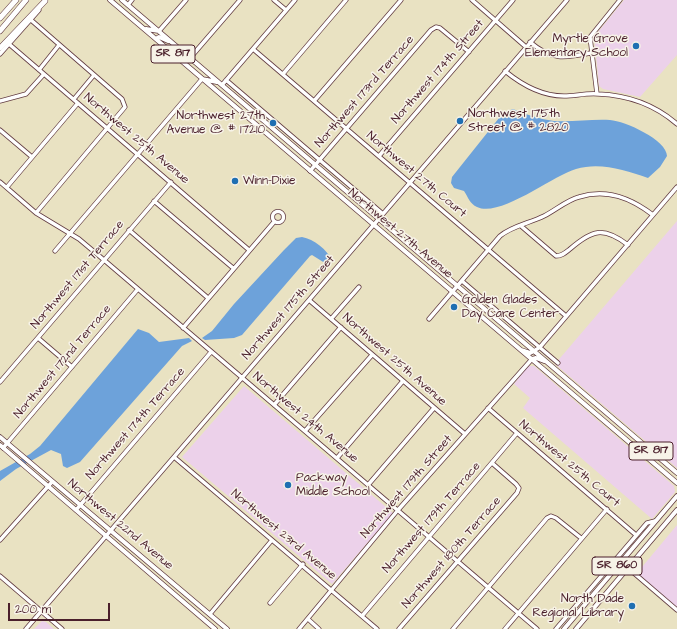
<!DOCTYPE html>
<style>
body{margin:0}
#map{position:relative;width:677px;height:629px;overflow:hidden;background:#e9e2c2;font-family:"Architects Daughter",sans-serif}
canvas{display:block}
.scale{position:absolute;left:8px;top:603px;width:102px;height:18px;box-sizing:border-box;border:2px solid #4a1f2b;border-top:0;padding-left:5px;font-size:12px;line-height:14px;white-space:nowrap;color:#4a1f2b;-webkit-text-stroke:3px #f7f3e8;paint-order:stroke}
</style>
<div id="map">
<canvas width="677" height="629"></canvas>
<div class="scale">200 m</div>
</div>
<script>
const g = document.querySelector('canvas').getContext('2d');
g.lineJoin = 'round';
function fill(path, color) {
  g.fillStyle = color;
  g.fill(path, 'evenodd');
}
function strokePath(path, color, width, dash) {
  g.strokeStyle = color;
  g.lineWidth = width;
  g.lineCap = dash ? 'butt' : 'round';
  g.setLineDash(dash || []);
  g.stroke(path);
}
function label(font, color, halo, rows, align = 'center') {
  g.font = font + ' "Architects Daughter",sans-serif';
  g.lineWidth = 3;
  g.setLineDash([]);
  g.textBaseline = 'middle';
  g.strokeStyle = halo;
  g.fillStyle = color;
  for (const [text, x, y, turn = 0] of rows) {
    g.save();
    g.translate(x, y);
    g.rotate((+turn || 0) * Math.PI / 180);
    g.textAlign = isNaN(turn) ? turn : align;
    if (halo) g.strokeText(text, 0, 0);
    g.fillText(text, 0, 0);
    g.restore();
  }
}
const built = new Path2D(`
 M624,0H677V55L640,97L603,89L599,86L594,37Z
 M677,221V468L555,364Z
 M528,366H534L674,486L675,492L652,519L523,408L530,398L514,384Z
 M244,386L393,513L332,584L182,457Z
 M677,525V607L637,573Z
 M42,621L46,622L54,629H34Z`);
const water = new Path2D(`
 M513,109C527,115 540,119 554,121C573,122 592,119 610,120C625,121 667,140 667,156L660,167L648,178C625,170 600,162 576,169C552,176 500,218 477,207C470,204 468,197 464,191L454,188L451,183L452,177L503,113Z
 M302,237C314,239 327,250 332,260L328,265L312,255L310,256L242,335L234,338L205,340L202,338L212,331L234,304L284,250L296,238Z
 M138,329L149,333L159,342L189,338L192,341L182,346L80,462L67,468L63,466L61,454L51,450L16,469L0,481V471L30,454L40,446Z`);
const minor = new Path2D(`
 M274,0L286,10
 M472,0L526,47
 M128,5L132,0
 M31,20L122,99L125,107L36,213
 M159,31L186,0
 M530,42C552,61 565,58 591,53
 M9,44L249,250
 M253,49L566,316
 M0,54L39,10
 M190,58L240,0
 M39,70L59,45
 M505,71C522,85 541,96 564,96C575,96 586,93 598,94C627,95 655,105 677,124
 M283,74L346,0
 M226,80L383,214
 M222,85L295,0
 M597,94L590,37L620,0
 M74,99L94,75
 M0,101L26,94L44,74
 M314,101L401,0
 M0,130L32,157
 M379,156L513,0
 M310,171L431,30L436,27L440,28L469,52
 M0,182L36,213L79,239L104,260L537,629
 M7,187L78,103
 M154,201L233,268
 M272.5 217a5.5 5.5 0 1 1 11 0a5.5 5.5 0 1 1-11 0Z
 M521,226L556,256C562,256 565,253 570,249C592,230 603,226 628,245
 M129,230L208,298
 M55,251L202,79
 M462,281L558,363
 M309,300L465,434
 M331,319L359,287
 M429,319L500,236C512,226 530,223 544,216C556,210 567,200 579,197C607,188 631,198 653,215
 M183,328L274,222
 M38,338L72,367
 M534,351L540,347L677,187
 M0,382L171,182
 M274,405L341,327
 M488,408L636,535
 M305,431L372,355
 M3,448L138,289
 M174,457L377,629
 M337,458L403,381
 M368,485L434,408
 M76,510L211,352
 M0,540L52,482
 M628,568L677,610
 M0,576L62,629
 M270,603L303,564
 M210,614L272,540
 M362,616L517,433
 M308,619L319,629
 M26,629L567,0
 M299,629L398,510L532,359
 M399,629L517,493L519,488L516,484L492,463
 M453,629L547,518L551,516L556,518L581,538
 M505,629L607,509
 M556,629L647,523L655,521`);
const major = new Path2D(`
 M110,0L677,483
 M122,0L677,473
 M146,29L159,31
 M156,39L159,37L168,41
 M202,79L217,82
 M521,350L530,353L534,351
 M532,359L536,358L544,361
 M0,437L227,629
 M0,445L215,629
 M564,629L677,496
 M576,629L677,510`);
const highway = new Path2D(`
 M0,18L16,0
 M0,31L26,0
 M0,48L45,1`);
const markers = [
 [636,46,4,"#1f6fb2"],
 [460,121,4,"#1f6fb2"],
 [273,123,4,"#1f6fb2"],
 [235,181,4,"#1f6fb2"],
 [454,307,4,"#1f6fb2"],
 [288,485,4,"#1f6fb2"],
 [632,606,4,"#1f6fb2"]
];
const shields = [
 [173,54,44],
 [651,451,44],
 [617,566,50]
];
const shieldNames = [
 ["SR 817",173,54],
 ["SR 817",651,451],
 ["SR 860",617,566]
];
const poiNames = [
 ["Myrtle Grove",628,39,"right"],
 ["Elementary School",628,53,"right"],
 ["Northwest 175th",468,114],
 ["Street @ # 2820",468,128],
 ["Northwest 27th",265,116,"right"],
 ["Avenue @ # 17210",265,130,"right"],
 ["Winn-Dixie",243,181],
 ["Golden Glades",462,300],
 ["Day Care Center",462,314],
 ["Packway",296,478],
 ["Middle School",296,492],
 ["North Dade",624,599,"right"],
 ["Regional Library",624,613,"right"]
];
const streetNames = [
 ["Northwest 174th Street",438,72,-49],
 ["Northwest 173rd Terrace",365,92,-49],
 ["Northwest 25th Avenue",136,139,40],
 ["Northwest 27th Court",416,175,40],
 ["Northwest 27th Avenue",400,234,40],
 ["Northwest 171st Terrace",78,275,-50],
 ["Northwest 175th Street",289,308,-49],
 ["Northwest 25th Avenue",394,360,41],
 ["Northwest 172nd Terrace",63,362,-50],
 ["Northwest 24th Avenue",305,418,40],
 ["Northwest 174th Terrace",136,424,-49],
 ["Northwest 25th Court",569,464,40],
 ["Northwest 179th Street",407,487,-49],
 ["Northwest 179th Terrace",432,518,-49],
 ["Northwest 22nd Avenue",120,525,40],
 ["Northwest 23rd Avenue",283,535,40],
 ["Northwest 180th Terrace",452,553,-49]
];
fill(built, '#ecd1ea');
fill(water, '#6da2da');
strokePath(minor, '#623c42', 5);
strokePath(major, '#623c42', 5.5);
strokePath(highway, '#623c42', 6);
strokePath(minor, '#fff', 3.5);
strokePath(major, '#fff', 4);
strokePath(highway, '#fff', 5);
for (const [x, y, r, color] of markers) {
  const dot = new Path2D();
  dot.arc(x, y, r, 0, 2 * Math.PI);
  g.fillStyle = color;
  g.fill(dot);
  strokePath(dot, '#f7f3e8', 1.5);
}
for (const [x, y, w] of shields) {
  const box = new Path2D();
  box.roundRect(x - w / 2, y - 9, w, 18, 3);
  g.fillStyle = '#f7f3e8';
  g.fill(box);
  strokePath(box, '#4a1f2b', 1);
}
label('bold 11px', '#4a1f2b', null, shieldNames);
label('12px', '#4a1f2b', '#f7f3e8', poiNames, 'left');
label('12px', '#4a1f2b', '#f7f3e8', streetNames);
</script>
